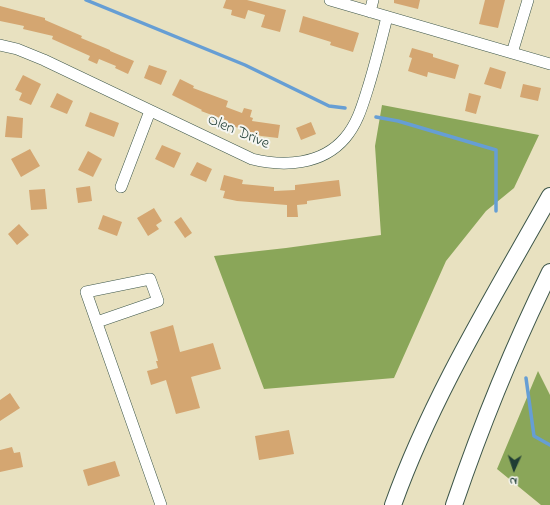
<!DOCTYPE html>
<style>
body{margin:0}
#map{position:relative;width:550px;height:505px;overflow:hidden;background:#e8e1c0;font-family:"Indie Flower",sans-serif}
canvas{display:block}
.north{position:absolute;left:494px;top:449px;width:40px;height:40px;-webkit-text-stroke:3px #f6f6f2;paint-order:stroke;rotate:183deg;font-size:11px;font-weight:700;line-height:16px;text-align:center;color:#1f3d34}
.north::after{content:'';display:block;margin:auto;width:14px;height:18px;background:#1f3d34;clip-path:polygon(50% 0,100% 100%,50% 72%,0 100%)}
</style>
<div id="map">
<canvas width="550" height="505"></canvas>
<div class="north">N</div>
</div>
<script>
const g = document.querySelector('canvas').getContext('2d');
g.lineJoin = 'round';
function fill(path, color) {
  g.fillStyle = color;
  g.fill(path, 'evenodd');
}
function strokePath(path, color, width, dash) {
  g.strokeStyle = color;
  g.lineWidth = width;
  g.lineCap = dash ? 'butt' : 'round';
  g.setLineDash(dash || []);
  g.stroke(path);
}
function label(font, color, halo, rows, align = 'center') {
  g.font = font + ' "Indie Flower",sans-serif';
  g.lineWidth = 4;
  g.setLineDash([]);
  g.textBaseline = 'middle';
  g.strokeStyle = halo;
  g.fillStyle = color;
  for (const [text, x, y, turn = 0] of rows) {
    g.save();
    g.translate(x, y);
    g.rotate((+turn || 0) * Math.PI / 180);
    g.textAlign = isNaN(turn) ? turn : align;
    if (halo) g.strokeText(text, 0, 0);
    g.fillText(text, 0, 0);
    g.restore();
  }
}
const forest = new Path2D(`
 M382,105L539,135L514,188L486,211L446,261L394,378L264,389L214,256L286,248L381,235L375,146Z
 M538,371L550,395V505H541L497,469Z`);
const stream = new Path2D(`
 M86,0L245,65L329,106L345,108
 M376,117L398,121L496,150V211
 M526,378L534,436L550,445`);
const building = new Path2D(`
 M226,0H247L286,10L280,32L261,27L265,15L248,10L245,19L231,15L232,10L223,8Z
 M394,0H420L418,9L394,3Z
 M485,0H505L498,28L479,24Z
 M0,6L45,18V20L82,36L81,38L110,50V51L134,61L128,74L115,68L116,66L99,59L97,64L88,60L90,56L52,39L53,36L23,29L24,26L0,21Z
 M303,16L359,33L353,52L330,45L331,42L299,32Z
 M412,48L433,54V57L459,65L455,79L428,72L427,77L408,71L412,58L409,57Z
 M149,65L167,71L161,85L144,78Z
 M490,67L506,72L501,89L484,84Z
 M23,75L41,84L31,105L19,100L22,93L15,90Z
 M180,79L194,86L193,88L228,101L226,107L242,113L244,108L252,110L250,117L253,118L252,121L280,125L278,138L261,136L227,124L228,121L201,111L202,110L172,95Z
 M523,84L541,88L538,101L520,97Z
 M57,93L73,101L67,114L50,107Z
 M469,93L481,96L476,114L465,111Z
 M90,112L119,123L114,137L85,126Z
 M7,116L23,118L22,138L5,137Z
 M311,122L316,134L301,140L296,128Z
 M162,145L181,153L174,168L155,159Z
 M30,149L40,166L21,177L11,159Z
 M88,151L102,159L93,177L78,170Z
 M197,162L212,169L206,182L190,175Z
 M224,175L243,180L242,184L274,187V191L295,190V185L339,180L341,196L307,201V204L297,205L298,217H287V205L237,201L223,198L225,191L220,190Z
 M90,186L92,201L78,203L76,188Z
 M45,189L47,209L31,210L29,190Z
 M154,208L162,221L156,225L159,229L148,236L137,218Z
 M103,215L122,222L117,236L98,229Z
 M181,217L192,233L185,238L174,222Z
 M19,224L29,235L17,245L8,234Z
 M173,325L180,352L213,343L221,369L191,377L200,408L176,414L166,380L151,385L147,371L158,368L156,361H158L150,332Z
 M10,393L20,408L0,421V400Z
 M289,430L294,454L259,460L255,436Z
 M12,447L14,453L20,452L23,467L0,472V450Z
 M115,461L120,476L88,486L83,470Z`);
const minor = new Path2D(`
 M330,0L550,64
 M370,12L373,0
 M0,45L17,49L44,60L252,159C284,167 322,165 345,138C357,124 362,107 367,91C375,66 381,41 387,17
 M512,53L528,0
 M121,187L150,111
 M97,322L158,301L150,279L86,292L161,505`);
const highway = new Path2D(`
 M393,505C432,396 494,296 550,196
 M454,505C481,426 513,347 550,272`);
const streetNames = [
 ["Olen Drive",238,133,23]
];
fill(forest, '#8aa659');
strokePath(stream, '#669ed4', 3.5);
fill(building, '#d4a671');
strokePath(minor, '#3d5649', 12);
strokePath(highway, '#3d5649', 18);
strokePath(minor, '#fff', 11);
strokePath(highway, '#fff', 16);
label('16px', '#1f3d34', '#f6f6f2', streetNames);
</script>
